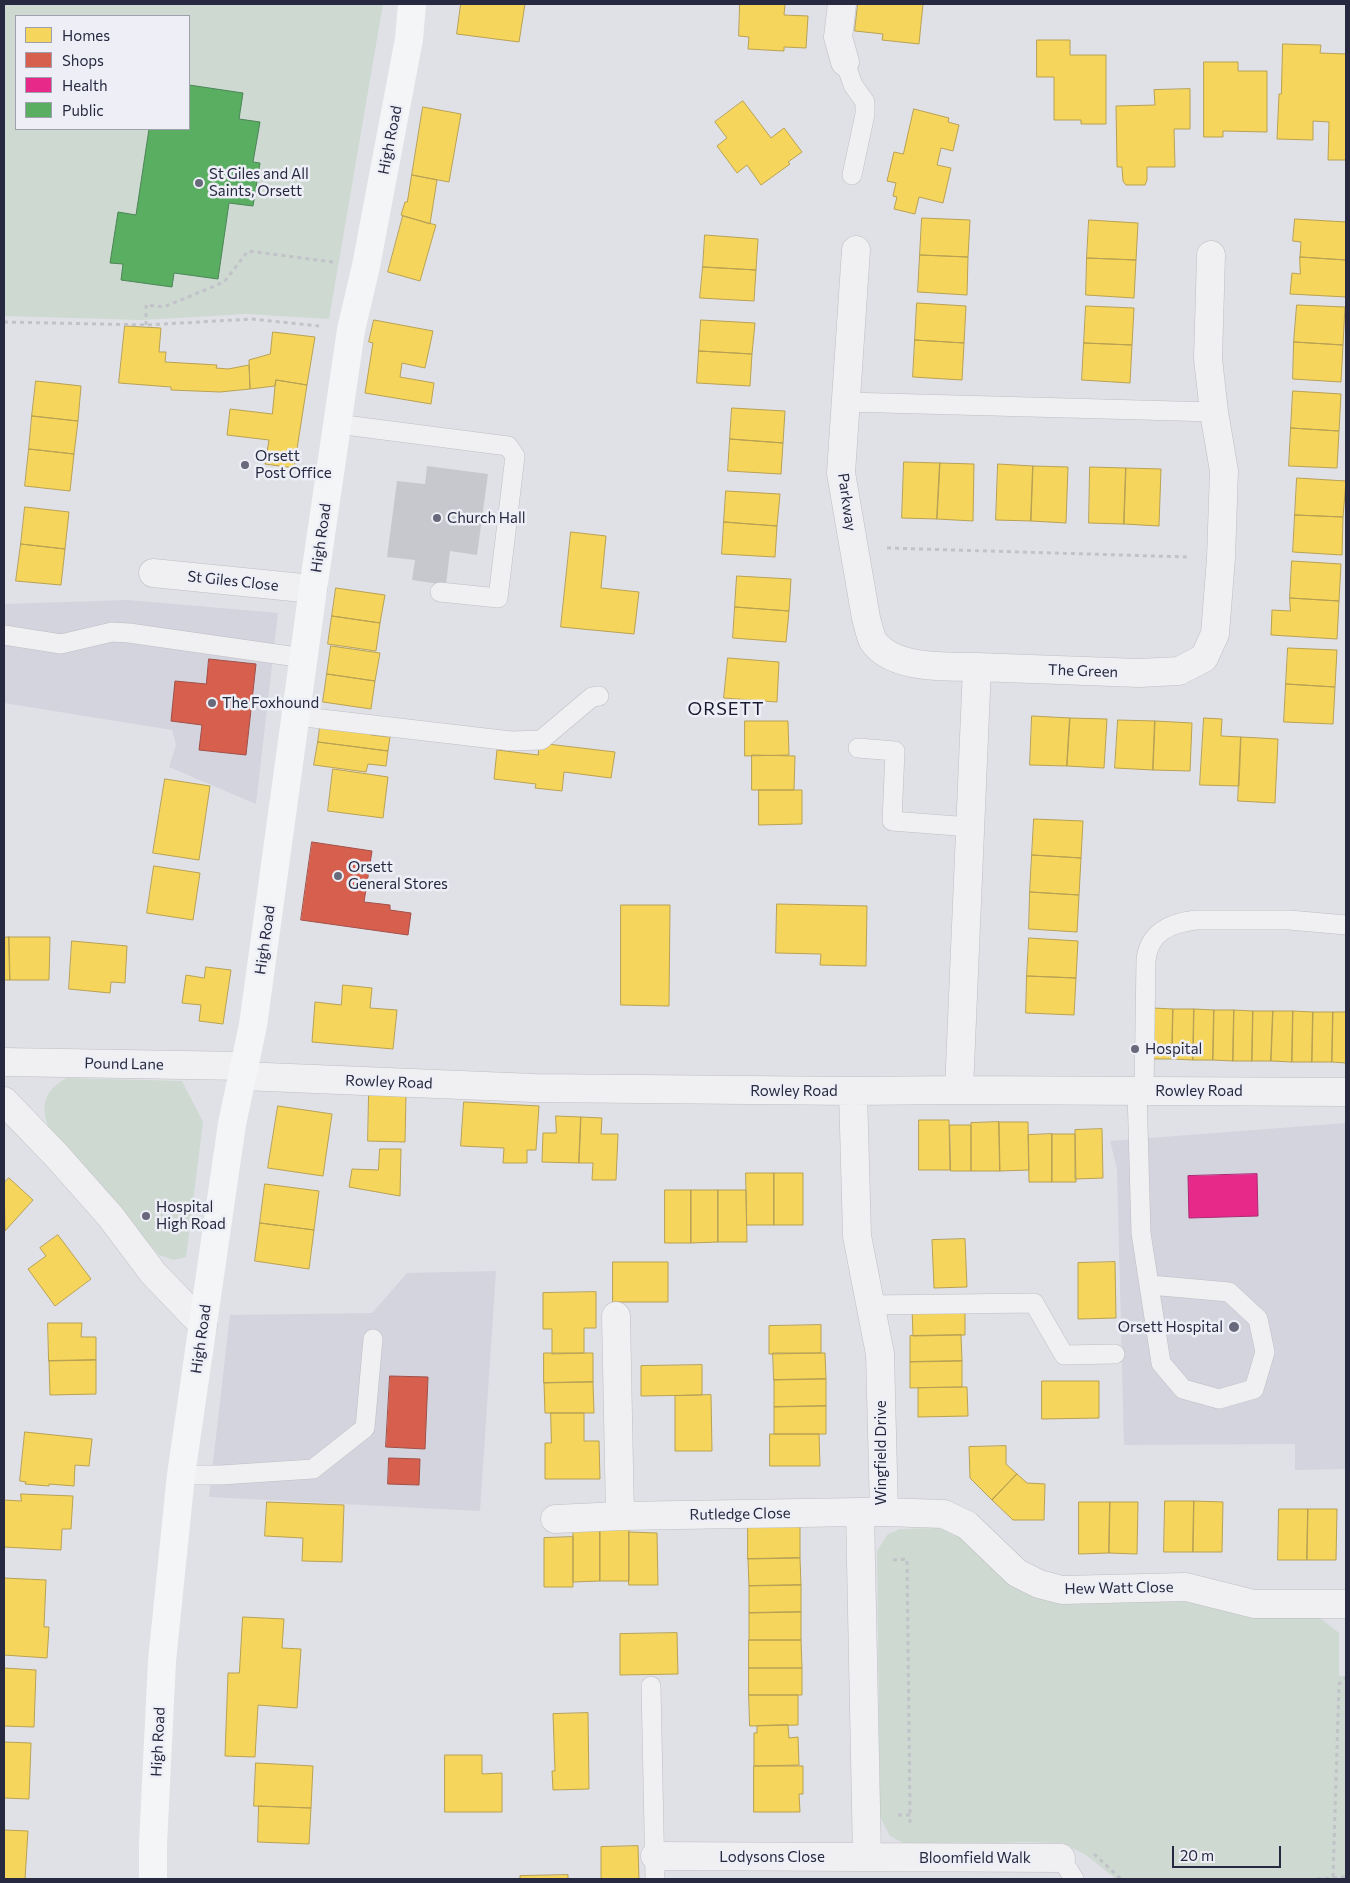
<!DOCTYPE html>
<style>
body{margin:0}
#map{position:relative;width:1350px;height:1883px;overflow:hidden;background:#e0e1e6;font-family:Commissioner,sans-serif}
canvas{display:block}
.frame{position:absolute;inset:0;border:5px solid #272940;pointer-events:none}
.legend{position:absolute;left:15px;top:15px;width:175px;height:115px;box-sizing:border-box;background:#eeeff6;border:1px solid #9ea0ad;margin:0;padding:6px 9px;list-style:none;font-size:15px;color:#272940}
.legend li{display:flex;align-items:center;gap:10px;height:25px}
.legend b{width:25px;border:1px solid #9ea0ad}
.scale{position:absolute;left:1172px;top:1846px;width:109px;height:22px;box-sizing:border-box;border:2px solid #272940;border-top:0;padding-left:6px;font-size:15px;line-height:18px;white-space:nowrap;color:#272940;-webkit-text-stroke:4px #eeeff6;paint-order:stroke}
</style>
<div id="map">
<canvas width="1350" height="1883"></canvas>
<div class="frame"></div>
<ul class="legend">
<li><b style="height:14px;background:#f6d55c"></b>Homes</li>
<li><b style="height:14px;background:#d6604d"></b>Shops</li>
<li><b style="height:14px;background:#e7298a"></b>Health</li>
<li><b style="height:14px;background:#5aae61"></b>Public</li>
</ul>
<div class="scale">20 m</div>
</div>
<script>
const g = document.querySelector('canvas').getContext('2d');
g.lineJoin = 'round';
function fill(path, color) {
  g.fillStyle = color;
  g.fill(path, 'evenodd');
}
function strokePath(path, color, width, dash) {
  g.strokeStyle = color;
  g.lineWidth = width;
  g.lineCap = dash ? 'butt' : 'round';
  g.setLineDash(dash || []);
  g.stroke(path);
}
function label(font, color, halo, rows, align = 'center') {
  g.font = font + ' Commissioner,sans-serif';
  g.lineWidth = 5;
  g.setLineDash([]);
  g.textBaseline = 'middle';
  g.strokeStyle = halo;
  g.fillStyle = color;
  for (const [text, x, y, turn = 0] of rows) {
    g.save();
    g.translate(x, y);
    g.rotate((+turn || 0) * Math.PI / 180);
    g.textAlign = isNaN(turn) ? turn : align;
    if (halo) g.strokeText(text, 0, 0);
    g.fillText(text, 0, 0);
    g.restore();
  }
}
const built = new Path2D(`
 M128,600L278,613L256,804L169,767L176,745L172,730L4,703V604Z
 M1346,1123V1469L1295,1470V1444L1124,1445L1117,1169L1110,1141Z
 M496,1271L480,1511L209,1497L230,1315L372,1313L407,1273Z`);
const green = new Path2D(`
 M4,4H383L329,319L246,314L143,320L4,316ZM16,16H189V129H16Z
 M67,1078L182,1081L203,1122L186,1257L174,1260L159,1255L50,1130C39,1107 44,1090 67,1078Z
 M938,1528L959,1536L1012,1582L1190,1597L1314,1613L1339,1633V1676H1346V1879H1116L1086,1855L1063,1843L1023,1842L911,1847L890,1836L880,1817L877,1551L887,1535L900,1529Z`);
const homes = new Path2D(`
 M461,4H525L519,42L457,34Z
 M740,4H785L784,15L808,16L806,48L784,47V51L748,49L749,37L739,36Z
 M858,4H923L919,44L882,40L883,34L855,31Z
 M1037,40H1070V55H1106V124H1081V120H1054V77H1037Z
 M1283,44L1321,45L1320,53L1346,54V160H1328L1329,122L1313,121V140L1277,139L1279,94H1281Z
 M1204,62H1238V71H1267V132L1223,131V137H1204Z
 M1190,89V129H1174L1175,167H1147V180L1145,185H1126L1123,181L1122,167H1117L1116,106L1155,105L1154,90Z
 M743,101L771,138L784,128L802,152L788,162L790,164L761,185L747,165L737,173L717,146L727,138L715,122Z
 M423,107L461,114L449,182L412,175Z
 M914,109L949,118L948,122L959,125L953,151L941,148L937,165L951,168L943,203L919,197L915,214L894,209L897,197L893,196L896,183L887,181L894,152L903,154Z
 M412,175L437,180L430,224L401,215L405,202H407Z
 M403,216L436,225L420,281L388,272Z
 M922,218L970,220L968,257L920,255Z
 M1295,219L1346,222V260L1300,257L1301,242L1293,241Z
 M1089,220L1138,223L1136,260L1087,258Z
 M705,235L758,239L756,270L703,267Z
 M920,255L968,257L967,295L918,292Z
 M1300,257L1346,260V297L1290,294L1292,273L1300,274Z
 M1087,258L1136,260L1134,298L1086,295Z
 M703,267L756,270L754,301L700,298Z
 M917,303L966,306L964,343L915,340Z
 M1297,305L1345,307L1343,345L1294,342Z
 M1086,306L1134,308L1132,345L1084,343Z
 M374,320L433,331L425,368L402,363L400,377L434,383L431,404L365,393L373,343L369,342Z
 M701,320L755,323L752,354L699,351Z
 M125,326L161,328L159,352H166L165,362L217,365L216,368L228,369L249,365L250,389L220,392L171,390V387L119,383Z
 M273,332L315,337L307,385L276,380L275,386L250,389L249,360L270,354Z
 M915,340L964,343L962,380L913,377Z
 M1294,342L1343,345L1341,382L1293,379Z
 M1084,343L1132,345L1130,383L1082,380Z
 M699,351L752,354L750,386L697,383Z
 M276,380L307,385L294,468L265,464L269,440L227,435L230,409L272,414Z
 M36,381L81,386L78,421L32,416Z
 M1293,391L1341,394L1339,431L1291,428Z
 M732,408L785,411L783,443L730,439Z
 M32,416L78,421L74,454L29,449Z
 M1291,428L1339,431L1337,468L1289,466Z
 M730,439L783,443L781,474L728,471Z
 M29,449L74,454L70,491L25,486Z
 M904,462L940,463L937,519L902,518Z
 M940,463L974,464L973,521L937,519Z
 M998,464L1033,466L1031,521L996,520Z
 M1033,466L1068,467L1066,523L1031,521Z
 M1090,467L1126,468L1124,524L1089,523Z
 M1126,468L1161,469L1159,526L1124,524Z
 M1297,478L1346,481L1343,517L1295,515Z
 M726,491L780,494L777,526L724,522Z
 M25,507L69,512L65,549L21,544Z
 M1295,515L1343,517L1342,555L1293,552Z
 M724,522L777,526L775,557L722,554Z
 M571,532L606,536L601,588L639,592L634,634L561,627Z
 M21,544L65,549L61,585L16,581Z
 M1292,561L1341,564L1339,601L1290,598Z
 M737,576L791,579L789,611L735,607Z
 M336,588L385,595L380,623L332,616Z
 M1290,598L1339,601L1337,639L1271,635L1272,610L1290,611Z
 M735,607L789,611L786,642L733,638Z
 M332,616L380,623L376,651L328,644Z
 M331,646L380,653L375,681L327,674Z
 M1288,648L1337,650L1335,687L1286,684Z
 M728,658L779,662L777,702L724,698Z
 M327,674L375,681L371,709L323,702Z
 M1286,684L1335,687L1333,724L1284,722Z
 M1032,716L1070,718L1067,766L1030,765Z
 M1070,718L1107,719L1104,768L1067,766Z
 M1204,718L1222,719L1221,736L1241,737L1239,786L1200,785Z
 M321,720L372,727L371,735L390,737L388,751L318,742Z
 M1118,720L1155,721L1153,770L1115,768Z
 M745,721H788L789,755L745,756Z
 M1155,721L1192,723L1190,771L1153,770Z
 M1241,737L1278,739L1275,803L1238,801Z
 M318,742L388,751L386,766L368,764L366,772L314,765Z
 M539,743L615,752L611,778L564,772L562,791L535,788L536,784L494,779L497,750L538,755Z
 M752,755L795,756L794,790H752Z
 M333,769L388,777L383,818L328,811Z
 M165,779L210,786L199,860L153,853Z
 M759,790H802V824L759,825Z
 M1034,819L1083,821L1081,858L1032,855Z
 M1032,855L1081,858L1079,895L1030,892Z
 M154,866L200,873L193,920L147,913Z
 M1030,892L1079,895L1077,932L1029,929Z
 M777,904L867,906L866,966L820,965L821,954L776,953Z
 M621,905H670L669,1006L621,1005Z
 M9,937H50L49,980H10Z
 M9,937L10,980H4V938Z
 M1029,938L1078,941L1076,978L1027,976Z
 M72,941L127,946L125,983L111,982L110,993L69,989Z
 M206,967L231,970L223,1024L199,1021L201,1005L182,1003L186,975L204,978Z
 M1027,976L1076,978L1074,1015L1026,1013Z
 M343,985L372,988L370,1008L397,1010L393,1049L312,1042L315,1002L341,1005Z
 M1153,1008L1173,1009L1172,1059H1152Z
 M1173,1009H1194L1193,1060L1172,1059Z
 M1194,1009L1214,1010L1213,1060H1193Z
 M1214,1010H1234L1233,1061L1213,1060Z
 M1234,1010L1253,1011L1252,1061H1233Z
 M1253,1011H1273L1271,1061H1252Z
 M1273,1011H1293L1292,1062L1271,1061Z
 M1293,1011L1313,1012L1312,1062H1292Z
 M1313,1012H1333L1332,1062H1312Z
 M1333,1012H1346V1063L1332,1062Z
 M369,1093L406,1094L405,1142L368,1141Z
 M464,1102L539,1106L536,1150H527V1163H503L504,1148L461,1146Z
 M278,1106L332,1114L323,1176L268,1168Z
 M556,1116L581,1117L579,1163L542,1162L543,1133H556Z
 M581,1117L602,1118L601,1134H618L616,1180H592L593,1163H579Z
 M919,1120H949L950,1170H919Z
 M999,1122H1028L1029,1170L1000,1171Z
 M999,1122L1000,1171H971V1123Z
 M950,1125H971V1171H951Z
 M1102,1129L1103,1178L1075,1179V1130Z
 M1052,1134V1182H1029L1028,1135Z
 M1052,1134H1075L1076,1182H1052Z
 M380,1149H401L400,1196L349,1187L352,1169L378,1170Z
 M746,1173H774V1225H747Z
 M774,1173H803V1225H774Z
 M9,1178L33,1200L5,1231L4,1183Z
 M265,1184L319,1191L314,1230L260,1223Z
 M665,1190H691V1243H665Z
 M691,1190H718V1242L691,1243Z
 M718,1190H746L747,1242H718Z
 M260,1223L314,1230L309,1269L255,1261Z
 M58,1235L91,1279L55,1306L28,1269L46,1256L40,1248Z
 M965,1239L967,1287L934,1288L932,1240Z
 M613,1262H668V1302H613Z
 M1115,1262L1116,1318L1078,1319V1263Z
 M596,1292V1328H584V1353L552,1354V1329H543V1293Z
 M965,1307V1335L913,1336L912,1308Z
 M48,1323H82L81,1337H96V1360L49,1361Z
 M821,1325V1353L769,1354V1326Z
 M961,1335L962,1361L910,1362V1336Z
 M544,1353H593V1382L544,1383Z
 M773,1353H825L826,1379L774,1380Z
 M96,1360V1394L50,1395L49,1361Z
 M962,1361V1387L910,1388V1362Z
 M702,1365V1395L641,1396V1366Z
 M826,1379V1406L774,1407V1380Z
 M1042,1381H1099V1418L1042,1419Z
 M593,1382L594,1413H545L544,1383Z
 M962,1387H967L968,1416L918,1417V1388Z
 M711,1395L712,1451H675V1396Z
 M826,1406V1434H774V1407Z
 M551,1413H584V1441H599L600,1479H545V1443H551Z
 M25,1432L92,1439L89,1466L75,1465L74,1486L49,1484V1486L25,1484L26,1482L20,1481Z
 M770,1434H819L820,1466H770Z
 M1006,1446V1464L1017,1474L992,1500L970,1478L969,1447Z
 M1017,1474L1027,1483L1045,1484L1044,1520H1013L992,1500Z
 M21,1494L73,1496L71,1529H62L61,1550L4,1547V1500L21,1501Z
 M1165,1501H1194L1193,1552H1164Z
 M1194,1501L1223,1502L1222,1552H1193Z
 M267,1502L344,1505L342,1562L302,1561L303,1538L265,1536Z
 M1079,1502H1110L1109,1553L1079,1554Z
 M1110,1502H1138L1137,1554L1109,1553Z
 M1279,1509H1308L1307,1560H1278Z
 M1308,1509H1337L1336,1560H1307Z
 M748,1526H800V1558L748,1559Z
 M600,1529H629V1581H600Z
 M600,1529V1581L573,1582V1530Z
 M629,1532L657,1533L658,1585H629Z
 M573,1537V1587H544V1538Z
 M800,1558L801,1585L749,1586L748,1559Z
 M4,1578L46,1580L44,1627H49L47,1658L4,1655Z
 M801,1585V1612L749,1613V1586Z
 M801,1612V1640H749V1613Z
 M243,1617L284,1619L282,1648L301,1649L297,1708L258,1705L255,1757L225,1756L228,1673H239Z
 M677,1633L678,1674L620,1675V1634Z
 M749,1640H801L802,1668H749Z
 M4,1668L36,1670L34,1727L4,1726Z
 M749,1668H802V1695H749Z
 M749,1695H798V1725L750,1726Z
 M588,1713L589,1789L553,1790L552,1771H555L553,1714Z
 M788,1725L789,1738L798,1737L799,1765L754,1766V1733H757V1726Z
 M4,1742L31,1743L29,1799L4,1798Z
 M445,1755H482V1774L502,1773V1812H445Z
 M256,1763L313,1766L311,1808L254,1806Z
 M754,1766H803V1794H799L800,1812H754Z
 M259,1806L311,1808L309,1844L258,1842Z
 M4,1830L28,1831L25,1879H4Z
 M638,1846L639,1879H601V1847Z
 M568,1875V1879H520V1876Z`);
const shops = new Path2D(`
 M209,659L256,664L246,755L199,750L202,725L171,721L175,681L206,684Z
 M312,842L372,851L364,902L390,905V910L411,913L408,935L301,920Z
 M390,1376L428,1377L425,1449L386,1447Z
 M389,1458L420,1459L419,1485L388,1484Z`);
const health = new Path2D(`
 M1257,1174L1258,1216L1189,1218L1188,1176Z`);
const public = new Path2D(`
 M189,85L243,93L239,119L260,122L253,162L260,163L253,206L229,203L218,279L174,273L172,287L121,280L123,264L110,263L118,212L136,215L149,129H189Z`);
const building = new Path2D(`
 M427,466L488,474L477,555L450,551L446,585L412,580L415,560L387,557L397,481L425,484Z`);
const path = new Path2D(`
 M4,322L146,325L252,319L319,326
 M146,325V305L164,307L224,282L248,251L333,262
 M887,548L1188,557
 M893,1560L907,1559L910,1815
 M898,1815H910V1824
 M1094,1854L1121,1879
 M1333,1877L1339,1684L1346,1678
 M1317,1879L1346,1877`);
const service = new Path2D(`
 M845,62L853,85L865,102V114L852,175
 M846,402L1214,412
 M337,424L508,446L515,456L498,598L440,592
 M4,635L61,644L112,632L129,633L304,658
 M296,716L511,741L541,740L592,697L599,696
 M858,748L895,751L892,821L970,827
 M1137,1090L1141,1233L1161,1363L1183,1389L1219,1399L1254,1389L1265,1352L1258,1319L1229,1292L1150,1285
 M1144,1091L1146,960C1149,932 1170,923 1196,920H1289L1346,925
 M871,1305L1034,1303L1064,1355L1115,1354
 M181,1475H221L313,1469L365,1428L373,1339
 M651,1686L655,1879
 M1061,1858L1074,1879`);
const minor = new Path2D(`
 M842,4L838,37L845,62
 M856,250L841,473L866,618C868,625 870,635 873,641C893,670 946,666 977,667
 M153,573L313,589
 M4,1062L244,1066
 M242,1076L534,1088L853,1091L959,1090L1346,1092
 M959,1090L977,667L1139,673L1179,671L1204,658L1215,634L1221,558L1224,471L1214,412L1208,359L1211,255
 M853,1091L857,1236L880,1354L884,1512H860L867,1857
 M4,1101L57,1156L111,1217L153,1273L203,1325
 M616,1316L620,1516
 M884,1512L944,1514L967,1525L1017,1573L1039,1584L1062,1590L1186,1587L1254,1604H1346
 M555,1519L620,1516L860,1512
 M655,1856L1061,1858`);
const secondary = new Path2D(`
 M153,1879V1844L162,1661L181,1475L232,1124L253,1025L313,589L351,330L366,266L409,39L412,4`);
const markers = [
 [199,183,5,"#68697a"],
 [245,465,5,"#68697a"],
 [437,518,5,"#68697a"],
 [212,703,5,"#68697a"],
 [338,876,5,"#68697a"],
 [1135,1049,5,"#68697a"],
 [146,1216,5,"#68697a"],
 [1234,1327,6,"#68697a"]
];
const streetNames = [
 ["High Road",390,140,-79],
 ["Parkway",847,502,82],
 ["High Road",321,538,-82],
 ["St Giles Close",233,581,6],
 ["The Green",1083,671,2],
 ["High Road",265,940,-82],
 ["Pound Lane",124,1064,1],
 ["Rowley Road",389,1082,2],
 ["Rowley Road",794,1091],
 ["Rowley Road",1199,1091],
 ["High Road",201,1339,-82],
 ["Wingfield Drive",881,1453,-90],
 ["Rutledge Close",740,1514,-1],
 ["Hew Watt Close",1119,1588,-1],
 ["High Road",158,1742,-87],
 ["Lodysons Close",772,1857],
 ["Bloomfield Walk",975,1858]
];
const poiNames = [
 ["St Giles and All",209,174],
 ["Saints, Orsett",209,191],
 ["Orsett",255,456],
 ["Post Office",255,473],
 ["Church Hall",447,518],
 ["The Foxhound",222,703],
 ["Orsett",348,867],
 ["General Stores",348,884],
 ["Hospital",1145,1049],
 ["Hospital",156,1207],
 ["High Road",156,1224],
 ["Orsett Hospital",1223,1327,"right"]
];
const quarterNames = [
 ["ORSETT",726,709]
];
fill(built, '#d3d4de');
fill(green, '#ced9d1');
fill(homes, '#f6d55c');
strokePath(homes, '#b8a154', 1);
fill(shops, '#d6604d');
strokePath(shops, '#a25049', 1);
fill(health, '#e7298a');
strokePath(health, '#ad2974', 1);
fill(public, '#5aae61');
strokePath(public, '#4b8657', 1);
fill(building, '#c7c8ce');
strokePath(service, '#bdbec4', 20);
strokePath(minor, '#bdbec4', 29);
strokePath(path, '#c2c2c9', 3, [4, 4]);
strokePath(service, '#f0f0f2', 19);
strokePath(minor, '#f0f0f2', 28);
strokePath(secondary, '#f4f5f6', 28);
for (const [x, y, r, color] of markers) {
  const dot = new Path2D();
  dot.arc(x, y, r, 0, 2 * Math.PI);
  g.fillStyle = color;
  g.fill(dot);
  strokePath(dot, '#eeeff6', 2);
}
label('15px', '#272940', '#eeeff6', streetNames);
label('15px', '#272940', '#eeeff6', poiNames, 'left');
g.letterSpacing = '1px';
label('18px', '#191a30', '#eeeff6', quarterNames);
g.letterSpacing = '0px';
</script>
